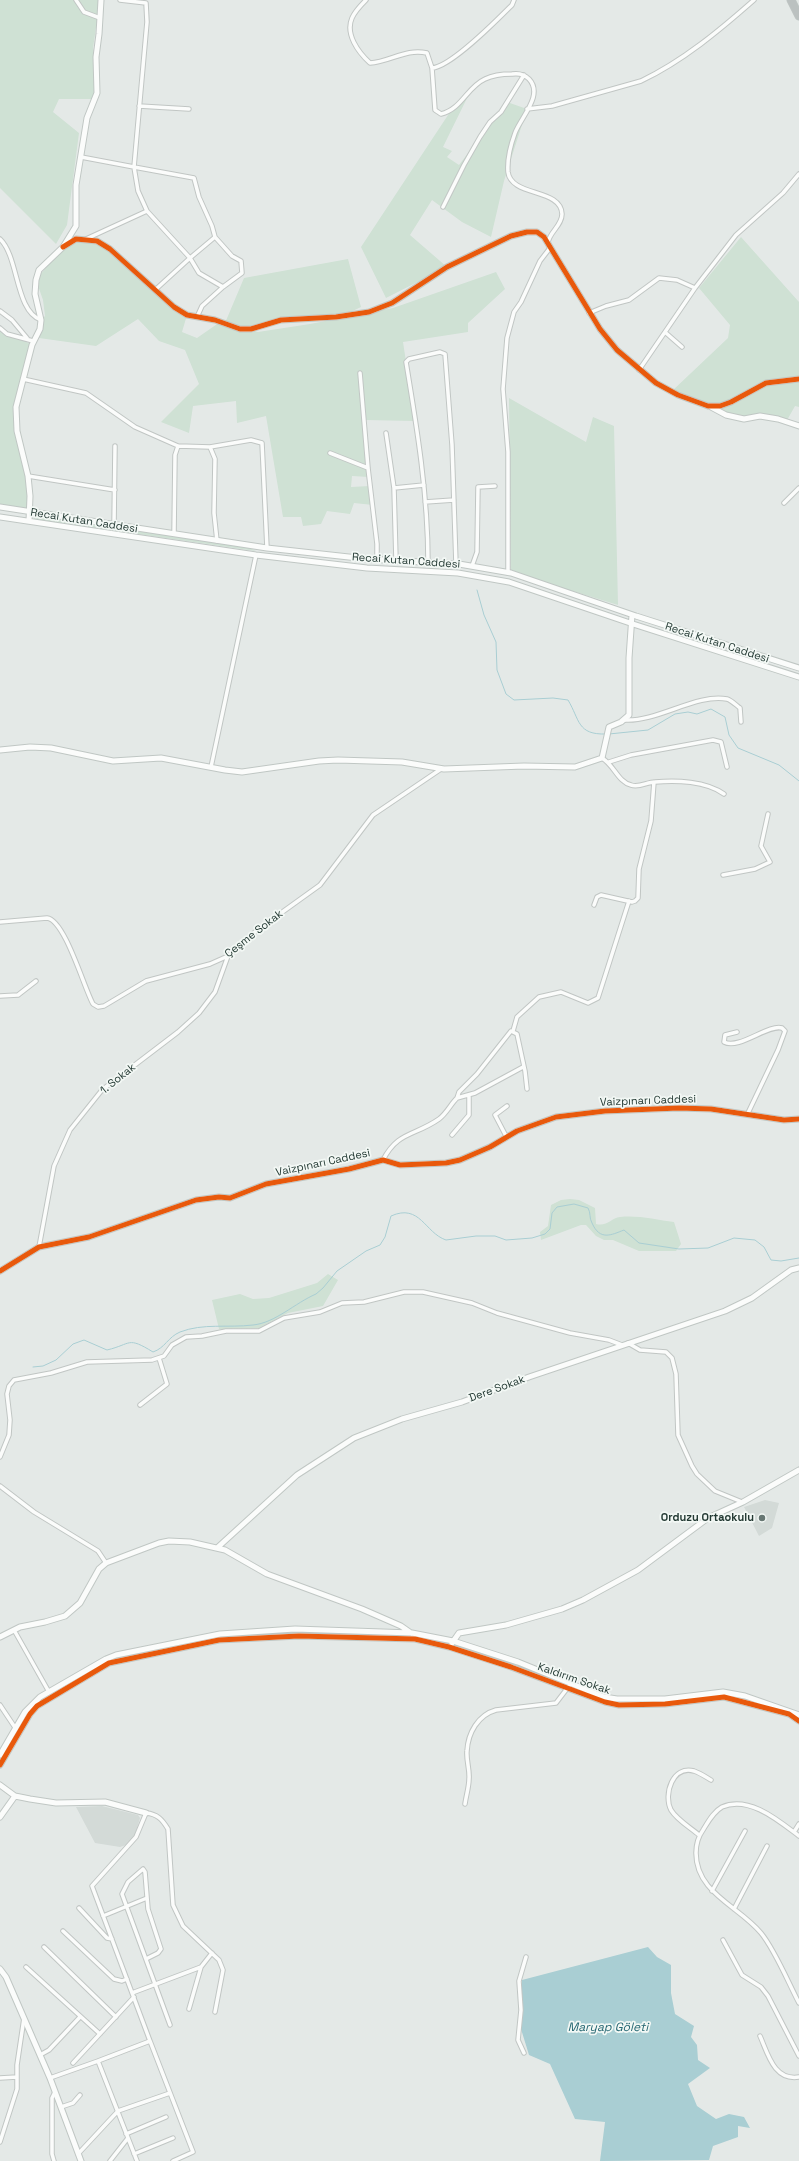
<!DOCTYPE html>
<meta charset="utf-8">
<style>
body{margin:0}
canvas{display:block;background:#e4e9e7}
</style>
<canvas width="799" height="2161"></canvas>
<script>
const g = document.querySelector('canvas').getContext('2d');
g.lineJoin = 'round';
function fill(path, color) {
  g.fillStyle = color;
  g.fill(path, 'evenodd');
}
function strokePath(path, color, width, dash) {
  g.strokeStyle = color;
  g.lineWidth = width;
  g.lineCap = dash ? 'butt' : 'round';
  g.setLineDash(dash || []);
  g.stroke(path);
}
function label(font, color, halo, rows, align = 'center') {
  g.font = font + ' "Space Grotesk",sans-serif';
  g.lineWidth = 3.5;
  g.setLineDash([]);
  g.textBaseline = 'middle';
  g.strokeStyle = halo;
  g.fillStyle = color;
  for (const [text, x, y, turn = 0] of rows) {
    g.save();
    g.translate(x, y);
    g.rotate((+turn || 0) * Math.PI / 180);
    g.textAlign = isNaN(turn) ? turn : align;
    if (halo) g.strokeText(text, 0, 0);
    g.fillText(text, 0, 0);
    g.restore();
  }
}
const built = new Path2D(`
 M765,1500L779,1503L772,1528L759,1536L744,1507Z
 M102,1806L138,1815L140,1818L135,1835L126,1845L120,1847L95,1843L76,1807Z`);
const green = new Path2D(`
 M0,0H100L93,48L96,65L95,99H59L53,112L79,133L67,225L56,244L0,188Z
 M470,92L443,147L452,151L447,157L459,165L507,102L527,109L504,181L491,237L462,222L432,200L410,235L447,267L386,298L361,247L450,112Z
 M741,237L799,302V407L795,406L786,422L760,416L744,419L726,415L720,406H708L672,391L728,338L730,325L699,288Z
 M76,239L103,245L187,315L182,332L197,338L220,322L225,323L244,278L348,259L361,307L342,316L286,319L247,329L258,332L310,324L393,308L496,272L505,289L468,323V332L403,342L415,421L365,420L369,477L352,476L351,487L370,486L373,505L354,503L350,514L327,511L321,524L303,526L301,517H283L266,416L237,423L236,401L193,406L189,433L161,422L199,384L185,350L159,341L138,319L96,346L39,338L41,320L45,316L43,300L36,280L57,254Z
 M0,328L32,345L21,392L18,418L28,476L30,512L0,507Z
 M509,398L586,442L593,417L614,426L618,605L511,572Z
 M34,515L247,547L256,551L34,519Z
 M570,1199L579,1200L595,1208L596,1224C607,1227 611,1218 620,1217C638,1215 657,1220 674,1222L681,1244L676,1251H639L613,1240H604L596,1236L586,1225H581L541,1240L540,1232L548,1226L551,1205L561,1200Z
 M328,1274L338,1280L323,1306L288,1313L259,1328L219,1329L212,1300L240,1294L253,1299L269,1298L317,1283Z`);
const water = new Path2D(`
 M648,1947L657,1957L671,1965V1993L675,2014L694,2026L691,2037L697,2045L698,2060L710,2068L688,2084L697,2106L716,2119L729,2114L744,2117L750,2128L738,2126V2137L713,2146L709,2160L600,2161L605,2122L575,2119L550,2064L529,2055L521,2029L522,1980Z`);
const stream = new Path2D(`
 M477,590L484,615L496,642L497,670L506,694L514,700L553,698L568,700C580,720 577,735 606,734
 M609,734L648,730L675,714L688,712L697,714L711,709L725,717L729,735L738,748L779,765L799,781
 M33,1367L43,1366L56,1360L73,1344L84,1340L107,1350C132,1344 127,1336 153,1352C165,1348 168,1337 180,1332C203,1323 228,1328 253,1325C275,1323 295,1303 316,1294L323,1288L337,1271L366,1251L380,1245L385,1237L391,1216C420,1203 425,1233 446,1240L476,1236H495L506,1240L532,1238L545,1234L550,1229L552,1213L557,1207L574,1204L588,1208C591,1213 589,1218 592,1223C600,1241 611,1235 624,1230L639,1243L679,1249L708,1248L734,1238L755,1240L764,1247L771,1260L781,1261L799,1258`);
const street = new Path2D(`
 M76,0L84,12L100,18
 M366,0C361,5 355,11 352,18C345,34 358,52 370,63C390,62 406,48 427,53L432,68L435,110L441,114C462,109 467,87 485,79C493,75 503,74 512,74C518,73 524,74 529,79C544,95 521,117 515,133C511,144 507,160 508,172C511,197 561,188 562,214C562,226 549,232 548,243
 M432,68C451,67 497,20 512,5L514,0
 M139,106L189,109
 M527,109L552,106L641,81C683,61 720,30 754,0
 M81,157L134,167L147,22L146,3L120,0
 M443,207L464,165L480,137L490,122L501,112L524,75
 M147,211L138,191L134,167L194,178L199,197L212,226L215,237
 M215,237L232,256L241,261L242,273L223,287L199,273L190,258Z
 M0,239C19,257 15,311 41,320
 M86,239L147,211L190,258L155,290
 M0,311L12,320L27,338
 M589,313L606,306L629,300L659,278L677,280L695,288L736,235L783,193L799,174
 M197,317L202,306L223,287
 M0,328L7,334L33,341
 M666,333L682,347
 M639,370L695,288
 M360,373L368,468L377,544V560
 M23,379L86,393L135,427L178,446L210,447L251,440L262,443L267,548
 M386,433L394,488
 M210,447L215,459L214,513L217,541
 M330,453L368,468
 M28,476L115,490
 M425,502L454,500
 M784,503L799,488
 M114,525L115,446
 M174,534L175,455L178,446
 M396,560L394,488L424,485
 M428,562C428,495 417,428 406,362L409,359L440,352L445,354L452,445L456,564
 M472,566L477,552L478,487L495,486
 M508,573V452L503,389L507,338L514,312L521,302L540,261L550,248
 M625,720C657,722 697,693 727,699C731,700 736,705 740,708L741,722
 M602,758C614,765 618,782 631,785C639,788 647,782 655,782C676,780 706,781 724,794
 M609,762L631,755L713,740L721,742L727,767
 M211,767L256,555
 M723,875L755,869L770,862L761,846L768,814
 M594,905L597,897L601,895L632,902L635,901L638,898L639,869L651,821L654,782
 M0,922L47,918C65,920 84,988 93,1004L98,1007L104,1006L146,981L210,964L228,956L256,931L320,885L373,815L441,769
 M0,996L18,995L36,981
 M513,1031L517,1017L539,997L561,992L588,1003L598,998L629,901
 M737,1032L725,1035L724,1042C739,1050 768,1024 782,1028L785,1031L778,1050L748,1113
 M523,1067L475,1093L457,1098L459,1092L477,1074L511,1031L517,1034L525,1071L527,1089
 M452,1135L469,1115V1095
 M506,1136L495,1115L507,1106
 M383,1160C398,1131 415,1136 439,1119C447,1113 450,1105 457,1098
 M39,1247L54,1166L70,1130L102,1090L178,1032L199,1013L215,992L228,956
 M628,1343L640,1350L666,1352L672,1358L676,1374L678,1435L692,1466L697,1474L715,1491L742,1502
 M140,1405L167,1384L159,1358
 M0,1457L9,1435L10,1420L7,1394L9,1386L14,1380L51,1373L87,1362L152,1360L164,1356L172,1345L186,1337L202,1336L226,1331H259L284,1318L320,1312L342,1303L364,1302L404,1292H423L472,1303L497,1313L570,1333L609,1340L622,1345
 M0,1486L34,1512L98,1551L106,1563
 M14,1630L49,1692
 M0,1705L16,1729
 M465,1804C466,1796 469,1787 469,1779C470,1770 466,1760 467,1751C468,1733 478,1715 496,1710L556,1703L569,1686
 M794,1832L799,1824
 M699,1835C691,1828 677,1820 671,1810C663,1794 673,1765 694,1771C700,1773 706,1777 711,1780
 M799,1836C779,1821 749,1795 722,1807C713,1812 708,1822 703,1830C698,1837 696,1844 696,1853C696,1893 739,1906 761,1933C775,1950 788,1982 799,2003
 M712,1891L745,1831
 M79,1908L107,1938L112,1939
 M734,1909L767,1846
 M103,1916L147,1898
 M63,1931L114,1979L122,1981L127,1979
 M723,1940L742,1975L761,1987L768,1996L799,2056
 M44,1947L116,2017
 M146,1959L158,1953L161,1949L148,1909L145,1872L143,1869L128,1882L122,1894L170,2025
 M26,1967L100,2034
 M132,1993L201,1967L212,1953
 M189,2009L201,1967
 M760,2036C768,2054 774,2081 799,2077
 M150,2041L193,2152L173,2161
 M524,2053L518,2040L521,2010L519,1981L526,1957
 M40,2055L49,2050L80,2017
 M73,2063L134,1997
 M0,2078L17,2077
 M50,2078L98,2061
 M61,2107L73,2103L80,2095
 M126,2134L166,2117
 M0,2142L17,2089V2065L24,2018
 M78,2154L118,2111L170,2093
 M134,2154L173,2138
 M54,2161L52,2154V2098L55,2092
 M110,2161L128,2138
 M137,2161L98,2061L150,2041L92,1886L136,1837L146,1813C157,1814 162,1819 168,1829L173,1905L183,1926L219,1960L223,1970L215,2012`);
const secondary = new Path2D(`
 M63,247L76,239L97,241L110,249L174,307L187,315L215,320L240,329H251L281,320L336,317L369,312L392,303L447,267L511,236L527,232H537L544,237L600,329L617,350L656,383L678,395L708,406H720L731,402L766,383L799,379
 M711,407L726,415L744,419L760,416L778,419L799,426
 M0,507L267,548L367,559L459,564L511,573L636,616L799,668
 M0,517L256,555L367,568L458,573L509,582L633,624L799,677
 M29,521L30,496L28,476L17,431L16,407L32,345L40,329L41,320L35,294L36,280L39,270L63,247L76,226V185L87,118L97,93L96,57L99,34L101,0
 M0,750L30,747L51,748L113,761L161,758L225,770L242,772L319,761L338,760L402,762L444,769L524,766L575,767L602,758L609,727L621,722L629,715V658L632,615
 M0,1271L39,1247L89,1237L196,1200L219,1197L230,1198L266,1184L349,1169L383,1160L400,1165L446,1163L460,1160L490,1147L517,1131L556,1117L605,1111L679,1108L711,1109L784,1120L799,1119
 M217,1548L297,1475L354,1438L402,1419L462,1402L529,1377L725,1311L752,1298L791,1270L799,1268
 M0,1637L20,1627L45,1622L65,1616L80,1603L99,1569L106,1563L159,1543L169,1541L190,1542L225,1550L267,1574L362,1609L401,1626L411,1633
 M452,1643L459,1633L506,1625L562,1609L583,1600L638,1570L708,1518L743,1502L799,1470
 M0,1755L25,1712L40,1697L106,1659L116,1655L220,1634L295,1629L412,1633L453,1641L518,1662L604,1697L617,1699H665L723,1692L745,1696L799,1715
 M0,1765L30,1714L37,1706L109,1663L219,1640L299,1636L415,1639L449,1647L511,1667L605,1702L619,1705L665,1704L724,1697L789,1714L799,1721
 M0,1785L15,1796L30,1799L56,1803L105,1802L146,1813
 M0,1817L15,1796
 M0,1969L6,1977L50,2078L81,2161`);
const highway = new Path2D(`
 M791,0L799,16`);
const cycleway = new Path2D(`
 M63,247L76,239L97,241L110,249L174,307L187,315L215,320L240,329H251L281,320L336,317L369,312L392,303L447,267L511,236L527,232H537L544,237L600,329L617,350L656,383L678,395L708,406H720L731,402L766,383L799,379
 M0,1271L39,1247L89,1237L196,1200L219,1197L230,1198L266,1184L349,1169L383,1160L400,1165L446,1163L460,1160L490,1147L517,1131L556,1117L605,1111L679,1108L711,1109L784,1120L799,1119
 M0,1765L30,1714L37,1706L109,1663L219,1640L299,1636L415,1639L449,1647L511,1667L605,1702L619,1705L665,1704L724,1697L789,1714L799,1721`);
const markers = [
 [762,1518,4,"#677773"]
];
const streetNames = [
 ["Recai Kutan Caddesi",84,521,9],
 ["Recai Kutan Caddesi",406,561,4],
 ["Recai Kutan Caddesi",717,643,18],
 ["Çeşme Sokak",254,934,-38],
 ["1. Sokak",118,1079,-39],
 ["Vaizpınarı Caddesi",648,1101,-2],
 ["Vaizpınarı Caddesi",323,1163,-12],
 ["Dere Sokak",497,1389,-20],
 ["Kaldırım Sokak",574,1679,19]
];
const poiNames = [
 ["Orduzu Ortaokulu",754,1518]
];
const waterNames = [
 ["Maryap Göleti",608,2028]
];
fill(built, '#d3dad7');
fill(green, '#cfe1d4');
fill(water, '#a9ced3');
strokePath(stream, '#a9ced3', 1);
strokePath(street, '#c1c6c4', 5.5);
strokePath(secondary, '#c0c7c4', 7);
strokePath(highway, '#bdc4c2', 9);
strokePath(street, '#fbfcfb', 3.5);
strokePath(secondary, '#fbfcfb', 5);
strokePath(highway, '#bbc1c0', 7);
strokePath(cycleway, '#e8590c', 5);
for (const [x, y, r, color] of markers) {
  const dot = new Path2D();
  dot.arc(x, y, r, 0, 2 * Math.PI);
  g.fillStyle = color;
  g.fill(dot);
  strokePath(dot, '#f3f8f5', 1.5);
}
label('11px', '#243a34', '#f3f8f5', streetNames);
label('bold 11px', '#243a34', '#f3f8f5', poiNames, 'right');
label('italic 12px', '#246671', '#f3f8f5', waterNames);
</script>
